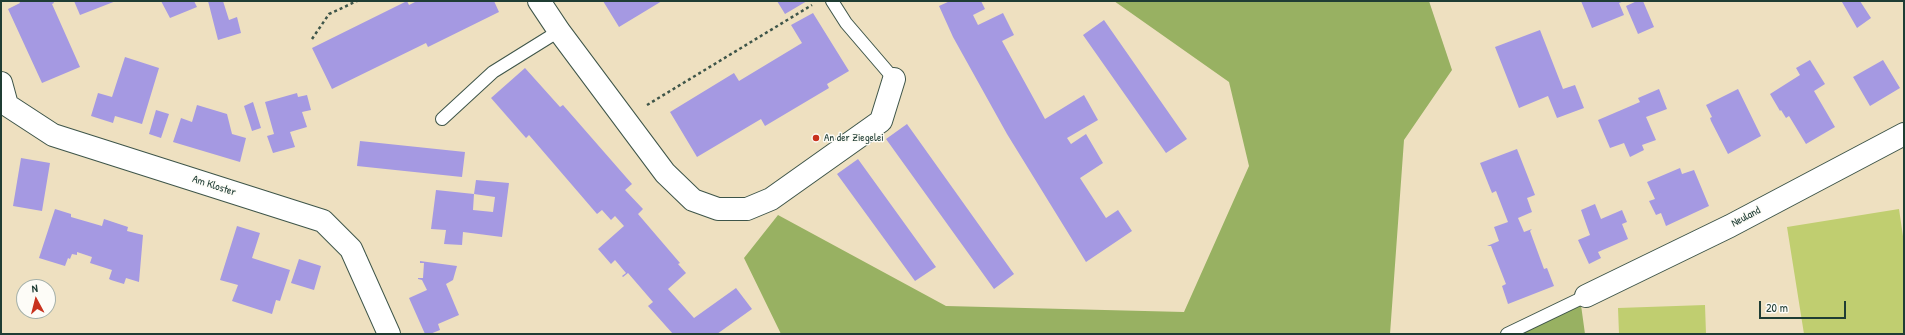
<!DOCTYPE html>
<style>
body{margin:0}
#map{position:relative;width:1905px;height:335px;overflow:hidden;background:#eee0c0;font-family:"Patrick Hand",sans-serif}
canvas{display:block}
.frame{position:absolute;inset:0;border:2px solid #1f3d34;pointer-events:none}
.north{position:absolute;left:16px;top:279px;width:40px;height:40px;box-sizing:border-box;background:#fdfcf7;border:1px solid #a4b0a9;border-radius:50%;rotate:353deg;font-size:11px;font-weight:700;line-height:16px;text-align:center;color:#1f3d34}
.north::after{content:'';display:block;margin:auto;width:14px;height:18px;background:#c8321e;clip-path:polygon(50% 0,100% 100%,50% 72%,0 100%)}
.scale{position:absolute;left:1759px;top:301px;width:87px;height:18px;box-sizing:border-box;border:2px solid #1f3d34;border-top:0;padding-left:5px;font-size:12px;line-height:14px;white-space:nowrap;color:#1f3d34;-webkit-text-stroke:3px #fdfcf7;paint-order:stroke}
</style>
<div id="map">
<canvas width="1905" height="335"></canvas>
<div class="frame"></div>
<div class="north">N</div>
<div class="scale">20 m</div>
</div>
<script>
const g = document.querySelector('canvas').getContext('2d');
g.lineJoin = 'round';
function fill(path, color) {
  g.fillStyle = color;
  g.fill(path, 'evenodd');
}
function strokePath(path, color, width, dash) {
  g.strokeStyle = color;
  g.lineWidth = width;
  g.lineCap = dash ? 'butt' : 'round';
  g.setLineDash(dash || []);
  g.stroke(path);
}
function label(font, color, halo, rows, align = 'center') {
  g.font = font + ' "Patrick Hand",sans-serif';
  g.lineWidth = 3;
  g.setLineDash([]);
  g.textBaseline = 'middle';
  g.strokeStyle = halo;
  g.fillStyle = color;
  for (const [text, x, y, turn = 0] of rows) {
    g.save();
    g.translate(x, y);
    g.rotate((+turn || 0) * Math.PI / 180);
    g.textAlign = isNaN(turn) ? turn : align;
    if (halo) g.strokeText(text, 0, 0);
    g.fillText(text, 0, 0);
    g.restore();
  }
}
const green = new Path2D(`
 M1899,209L1904,243V334H1804L1787,227Z
 M1705,305L1706,334H1619L1618,308Z`);
const forest = new Path2D(`
 M1114,1H1429L1452,70L1404,140L1390,334H781L744,258L778,215L946,306L1184,312L1249,166L1229,82Z
 M1581,305L1585,334H1520Z`);
const building = new Path2D(`
 M19,1H53L54,3L52,4L80,67L42,83L8,9L20,3Z
 M74,1H116L80,15Z
 M161,1H194L197,7L170,18Z
 M208,1H223L229,20L237,17L241,33L218,40Z
 M407,1L409,5L417,1H494L499,12L428,47L426,43L332,89L312,48Z
 M603,1H662L619,27Z
 M777,1H807L785,14Z
 M950,1H981L985,9L973,15L978,25L1003,13L1014,35L1002,41L1045,119L1084,95L1098,120L1067,138L1071,144L1086,134L1103,163L1080,178L1106,218L1118,210L1132,231L1086,262L1007,134L953,37L939,6Z
 M1581,1H1624L1619,3L1624,15L1592,28Z
 M1637,1H1643L1654,27L1638,34L1626,6Z
 M1844,1H1860L1871,18L1857,28L1842,2Z
 M813,13L849,71L827,84L829,88L765,126L761,119L697,157L670,112L734,73L739,81L802,43L791,25Z
 M1104,20L1187,139L1166,153L1083,35Z
 M1540,30L1563,89L1575,85L1584,108L1557,118L1548,96L1519,108L1495,47Z
 M125,57L159,68L142,124L115,116L113,123L91,116L98,93L112,97Z
 M1810,60L1825,84L1814,91L1835,127L1806,144L1789,116L1786,118L1781,110L1780,111L1770,94L1800,75L1796,68Z
 M1883,60L1900,88L1870,106L1853,77Z
 M525,68L560,107L563,105L632,184L625,190L643,209L638,214L680,263L678,264L686,273L668,289L694,318L736,288L752,309L717,334H673L648,306L653,302L628,273L623,277L622,276L626,273L615,260L611,264L598,249L624,226L615,216L611,220L602,210L597,214L529,135L526,138L491,98Z
 M1659,89L1667,109L1646,117L1656,140L1642,145L1644,150L1630,157L1624,143L1610,148L1598,120L1640,102L1638,98Z
 M1738,89L1761,136L1728,154L1711,121L1710,118L1712,117L1706,105Z
 M297,93L298,97L307,95L311,110L302,112L307,127L290,132L295,147L273,153L267,136L274,134L265,102Z
 M253,102L261,128L252,131L244,106Z
 M197,105L227,114L232,134L246,138L240,162L173,142L181,118L192,122Z
 M156,110L169,114L161,138L149,134Z
 M907,124L1014,274L994,289L886,139Z
 M360,141L465,152L462,177L357,166Z
 M1517,149L1535,195L1527,198L1532,212L1518,218L1524,232L1532,229L1530,231L1544,269L1547,268L1554,286L1508,304L1502,286L1506,284L1491,246H1487L1499,241L1494,227L1508,222L1496,191L1492,193L1480,163Z
 M21,158L50,163L42,211L13,206Z
 M858,159L936,267L915,281L837,174Z
 M1680,168L1682,174L1694,170L1709,206L1666,226L1661,213L1656,215L1649,201L1655,199L1647,182Z
 M476,180L509,183L502,237L463,232L462,245L444,244L446,230L431,229L436,190L474,194ZM474,194L495,197L493,212L473,210Z
 M1595,204L1601,219L1622,210L1627,222L1622,224L1628,239L1598,252L1601,258L1589,264L1578,240L1590,235L1581,210Z
 M55,209L71,214V217L102,226L104,219L128,227L127,231L143,235L139,282L126,278L124,284L111,280L109,279L112,270L90,263L92,257L77,252V255L72,254L70,259L68,258L65,266L39,258Z
 M237,226L260,233L252,258L290,270L280,301L276,300L272,314L232,301L238,285L220,280Z
 M299,259L321,266L314,290L291,283Z
 M420,261L457,266L453,280L446,284L459,315L438,324L440,330L430,334H425L409,298L427,290L422,280L418,279V278H423L424,263H420Z`);
const path = new Path2D(`
 M312,39L329,14L357,1
 M647,105L812,5`);
const lane = new Path2D(`
 M832,1L846,23L894,79
 M442,119L493,72L559,31
 M1507,334L1586,296`);
const street = new Path2D(`
 M539,1L559,31L665,173L693,200L718,209H747L771,199L881,121L894,79
 M1,83L7,105L53,135L323,221L351,249L389,334
 M1586,296L1730,226L1904,134`);
const markers = [
 [816,138,4,"#c8321e"]
];
const poiNames = [
 ["An der Ziegelei",824,138]
];
const streetNames = [
 ["Am Kloster",214,186,18],
 ["Neuland",1746,217,-28]
];
fill(green, '#c0ce70');
fill(forest, '#98b162');
fill(building, '#a599e2');
strokePath(lane, '#3e5549', 14);
strokePath(street, '#3e5549', 24);
strokePath(path, '#3e5549', 2.5, [3, 3]);
strokePath(lane, '#fff', 12);
strokePath(street, '#fff', 22);
for (const [x, y, r, color] of markers) {
  const dot = new Path2D();
  dot.arc(x, y, r, 0, 2 * Math.PI);
  g.fillStyle = color;
  g.fill(dot);
  strokePath(dot, '#fdfcf7', 1.5);
}
label('11px', '#1f3d34', '#fdfcf7', poiNames, 'left');
label('11px', '#1f3d34', '#fdfcf7', streetNames);
</script>
